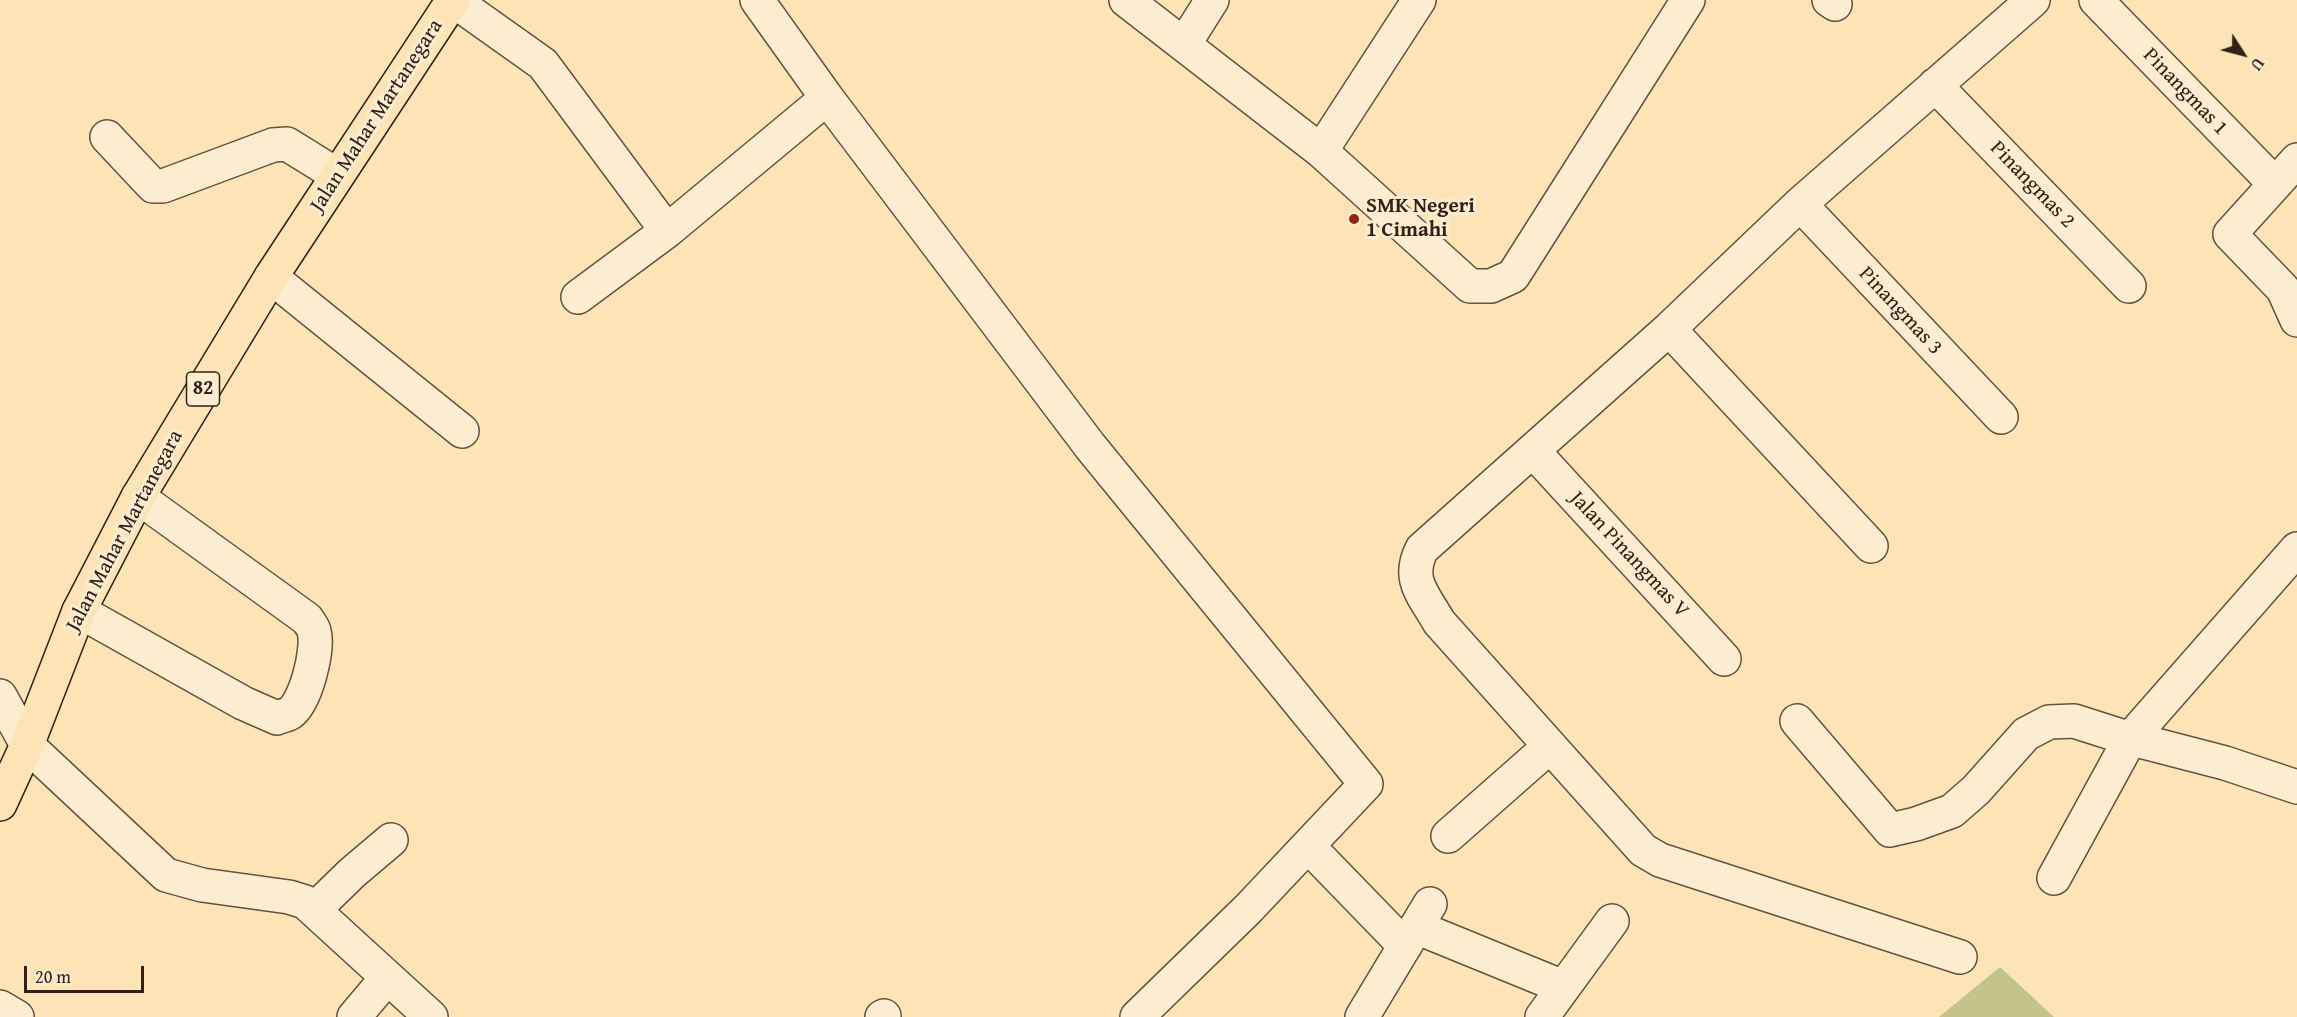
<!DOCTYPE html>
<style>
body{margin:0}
#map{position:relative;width:2297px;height:1017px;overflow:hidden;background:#fce4b6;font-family:"Gentium Book Plus",serif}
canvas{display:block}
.north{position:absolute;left:2213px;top:24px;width:60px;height:60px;-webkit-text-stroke:4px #fdedd0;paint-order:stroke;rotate:126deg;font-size:16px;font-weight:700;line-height:24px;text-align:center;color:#312017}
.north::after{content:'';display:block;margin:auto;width:21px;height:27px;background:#312017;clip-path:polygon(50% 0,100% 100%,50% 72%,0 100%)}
.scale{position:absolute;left:24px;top:966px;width:120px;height:27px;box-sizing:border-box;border:3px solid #312017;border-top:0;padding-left:8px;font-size:18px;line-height:21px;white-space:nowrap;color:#312017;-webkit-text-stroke:4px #fdedd0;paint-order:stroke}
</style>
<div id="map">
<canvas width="2297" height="1017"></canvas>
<div class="north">U</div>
<div class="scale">20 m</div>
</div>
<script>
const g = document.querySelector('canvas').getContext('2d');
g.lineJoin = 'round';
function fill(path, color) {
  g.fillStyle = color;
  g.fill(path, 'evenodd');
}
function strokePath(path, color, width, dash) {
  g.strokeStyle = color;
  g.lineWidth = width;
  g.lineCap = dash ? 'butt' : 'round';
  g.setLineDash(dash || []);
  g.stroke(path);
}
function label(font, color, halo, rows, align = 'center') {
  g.font = font + ' "Gentium Book Plus",serif';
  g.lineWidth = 6;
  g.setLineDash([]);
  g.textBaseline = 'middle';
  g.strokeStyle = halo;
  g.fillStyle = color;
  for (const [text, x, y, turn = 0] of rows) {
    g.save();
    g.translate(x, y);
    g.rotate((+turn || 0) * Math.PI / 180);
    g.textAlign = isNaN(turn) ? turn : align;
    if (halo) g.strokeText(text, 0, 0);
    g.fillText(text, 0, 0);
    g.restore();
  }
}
const green = new Path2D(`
 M2000,967L2054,1017H1939Z`);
const minor = new Path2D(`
 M453,0L543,64L667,231
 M757,0L827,98L1090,446L1366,784L1248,909L1137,1017
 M1126,0L1321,151L1470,286H1491L1513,276L1688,0
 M1829,0L1835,4
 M2096,0L2274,183
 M1185,43L1212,0
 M1935,85L2129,286
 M107,137L153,186H163L273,145L287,144L337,175
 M1321,151L1419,0
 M2297,160L2230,234L2283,289L2297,320
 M1800,204L2001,417
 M271,277L462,431
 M578,297L667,231L827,98
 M1669,329L1871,546
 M1533,451L1724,659
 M79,611L243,703L277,718C281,716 287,715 290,713C306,702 319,649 314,631C313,627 309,622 307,619L138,497
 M0,696L27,745L166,875L202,885L289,897L305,902L431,1017
 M1797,721L1890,830L1916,824L1952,811L1976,790L2026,734L2049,722L2074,721L2121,736L2225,763L2297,787
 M1448,836L1549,747
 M1308,846L1405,946
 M2054,878L2130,739L2297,549
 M314,910L352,873L391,840
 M1416,927L1563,987
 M1960,957L1660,860L1643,850L1439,622C1424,595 1406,580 1422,549L1669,329L1800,204L2033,0
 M0,1007L17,1017
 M354,1017L387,978
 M882,1017L884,1016
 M1362,1017L1430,904
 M1542,1017L1612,921`);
const major = new Path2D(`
 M0,804L27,745L79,611L138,497L271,277L453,0`);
const markers = [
 [1354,219,6,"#8f2418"]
];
const shields = [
 [203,389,33]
];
const shieldNames = [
 ["82",203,389]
];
const streetNames = [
 ["Pinangmas 1",2185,92,46],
 ["Jalan Mahar Martanegara",377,116,-57],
 ["Pinangmas 2",2032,185,46],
 ["Pinangmas 3",1900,311,47],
 ["Jalan Mahar Martanegara",125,531,-62],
 ["Jalan Pinangmas V",1629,555,47]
];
const poiNames = [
 ["SMK Negeri",1366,207],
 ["1 Cimahi",1366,231]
];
fill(green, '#c3c38b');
strokePath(minor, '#64513f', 36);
strokePath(major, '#312017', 36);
strokePath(minor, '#fdedd0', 33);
strokePath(major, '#fce4b6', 33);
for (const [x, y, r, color] of markers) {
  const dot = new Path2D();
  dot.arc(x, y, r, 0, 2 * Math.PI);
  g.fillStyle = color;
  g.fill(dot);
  strokePath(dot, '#fdedd0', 2);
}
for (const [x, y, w] of shields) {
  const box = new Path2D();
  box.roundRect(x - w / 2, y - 17, w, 34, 4.5);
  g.fillStyle = '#fdedd0';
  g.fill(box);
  strokePath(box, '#312017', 1.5);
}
label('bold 20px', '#312017', null, shieldNames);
label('21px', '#312017', '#fdedd0', streetNames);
label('bold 21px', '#312017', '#fdedd0', poiNames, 'left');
</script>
